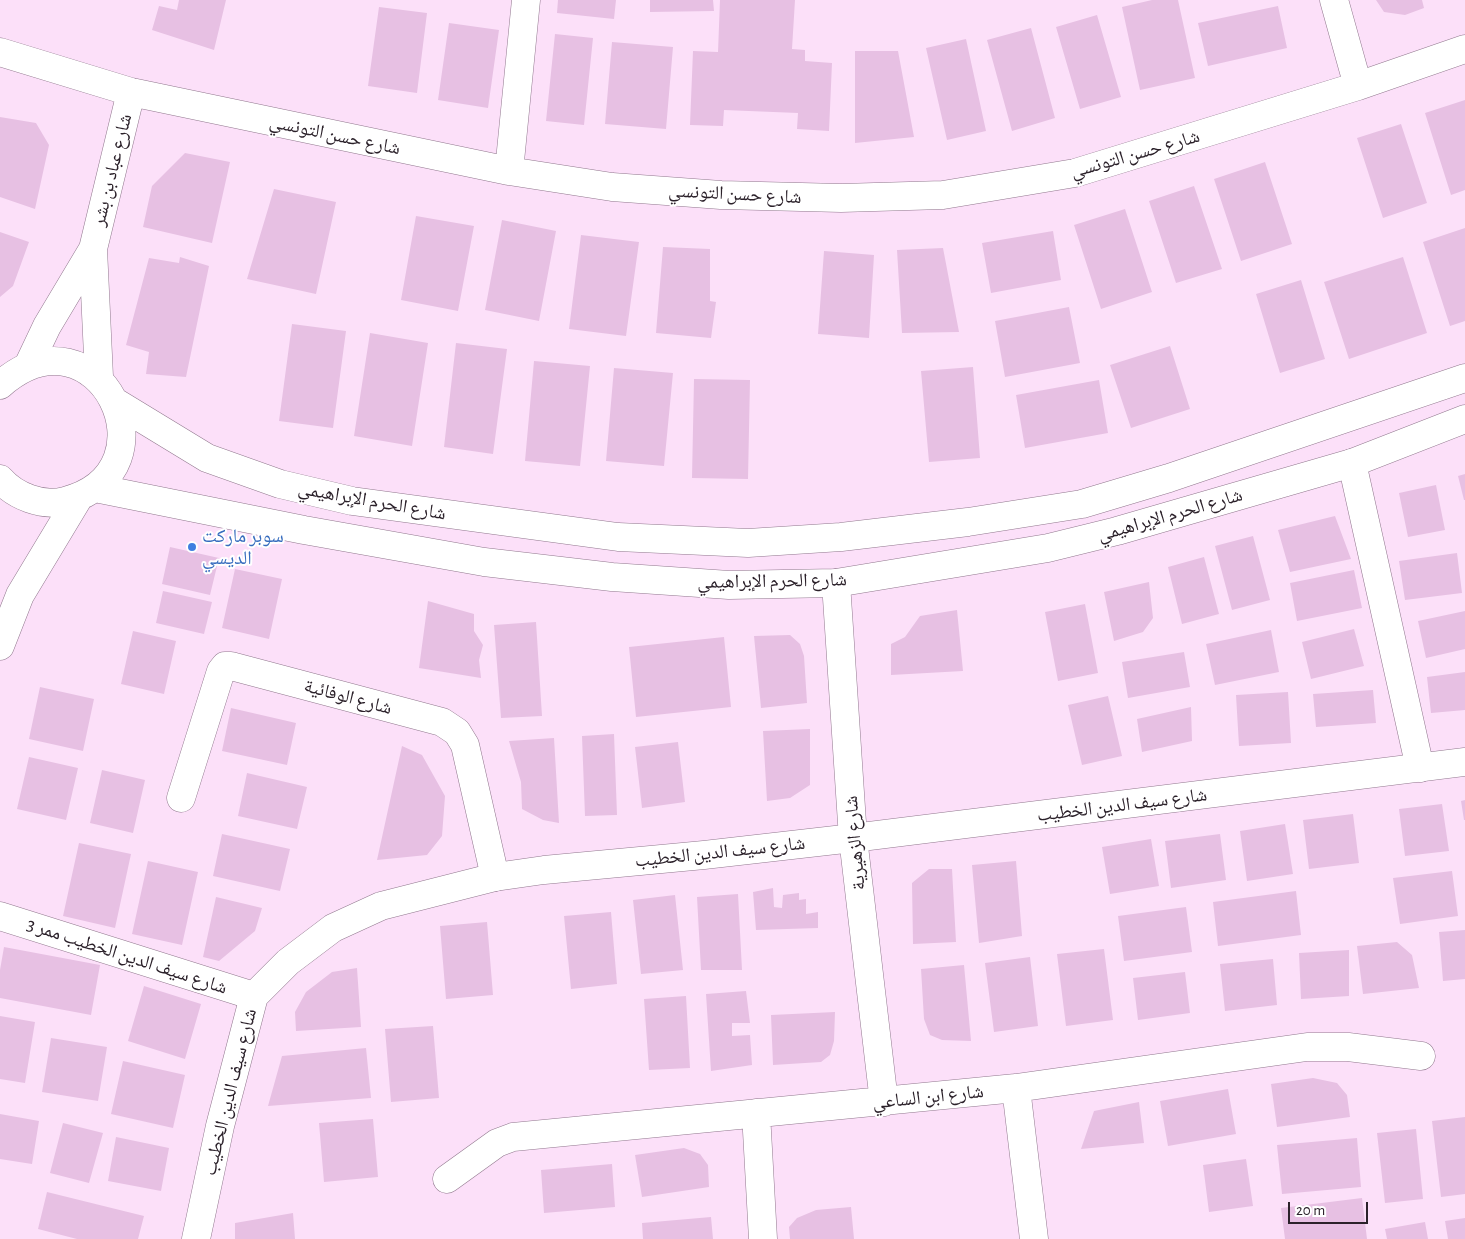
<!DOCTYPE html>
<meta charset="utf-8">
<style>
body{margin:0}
#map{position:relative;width:1465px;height:1239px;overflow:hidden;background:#fce0f9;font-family:"Alegreya Sans",sans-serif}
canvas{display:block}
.scale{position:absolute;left:1288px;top:1202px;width:80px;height:22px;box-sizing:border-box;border:2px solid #2b212a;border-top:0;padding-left:6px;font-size:15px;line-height:18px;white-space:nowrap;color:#2b212a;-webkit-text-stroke:4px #fff;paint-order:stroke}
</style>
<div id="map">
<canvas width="1465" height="1239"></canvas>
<div class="scale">20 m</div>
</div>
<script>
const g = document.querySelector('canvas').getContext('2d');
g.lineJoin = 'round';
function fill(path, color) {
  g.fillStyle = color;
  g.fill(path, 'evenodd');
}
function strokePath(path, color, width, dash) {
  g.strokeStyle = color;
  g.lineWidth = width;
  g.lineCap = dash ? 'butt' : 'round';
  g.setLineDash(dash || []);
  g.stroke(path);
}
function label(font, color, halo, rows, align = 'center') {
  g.font = font + ' "Alegreya Sans","Noto Naskh Arabic",sans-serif';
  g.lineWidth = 4;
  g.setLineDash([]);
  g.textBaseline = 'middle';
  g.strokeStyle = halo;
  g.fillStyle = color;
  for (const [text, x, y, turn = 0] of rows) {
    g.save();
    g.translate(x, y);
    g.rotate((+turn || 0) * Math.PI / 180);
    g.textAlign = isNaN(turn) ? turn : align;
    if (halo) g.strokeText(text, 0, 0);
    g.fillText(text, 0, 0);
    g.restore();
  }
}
const building = new Path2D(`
 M179,0H226L214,50L152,30L159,6L177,10Z
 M558,0H616L614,19L557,13Z
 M650,0H713L714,11L650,12Z
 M720,0H795L792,49L805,50V61L832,63L829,131L797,129L798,113L724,110L723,126L690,125L693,51L718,52Z
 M1152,0H1178L1195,78L1140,90L1122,7Z
 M1376,0H1422L1424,8L1405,15L1384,12Z
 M1278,6L1287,48L1208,66L1198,23Z
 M379,7L427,13L417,93L368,86Z
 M1097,15L1121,97L1080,109L1056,27Z
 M449,23L499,30L488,108L438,100Z
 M1031,28L1055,118L1012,131L987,40Z
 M555,34L593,38L584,125L546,121Z
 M966,39L986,131L947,140L926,48Z
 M612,42L673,47L666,129L605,124Z
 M855,51H898L914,137L855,143Z
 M1465,100V190L1451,195L1425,113Z
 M0,117L36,123L49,145L35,209L0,197Z
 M1401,124L1427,203L1383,218L1357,138Z
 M185,153L230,162L212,243L143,227L152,186Z
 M1265,162L1292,244L1241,261L1214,179Z
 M1194,186L1222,269L1176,283L1149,201Z
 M274,189L336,202L316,294L247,279Z
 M1125,209L1152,292L1101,309L1074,225Z
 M416,216L474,226L458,311L401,300Z
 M502,220L556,231L539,321L485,310Z
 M1465,228V321L1450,326L1423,242Z
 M1053,231L1061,280L991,293L982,243Z
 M0,232L29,242L13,286L0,297Z
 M581,235L639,242L626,336L569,329Z
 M663,247L710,249V301L716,302L711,338L656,333Z
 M943,248L959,332L902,333L897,250Z
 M824,251L874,255L869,338L818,334Z
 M180,257L209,266L186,377L146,374L149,352L126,345L149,258L179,263Z
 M1403,257L1427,333L1349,359L1324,282Z
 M1301,280L1325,359L1280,373L1256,294Z
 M1069,307L1080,363L1005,377L995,321Z
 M292,324L346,331L333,428L279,421Z
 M370,333L428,343L412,446L354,436Z
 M456,343L507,349L493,454L444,447Z
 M1170,346L1190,409L1131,428L1110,365Z
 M534,361L590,366L580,466L525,461Z
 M973,367L980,458L929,462L921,371Z
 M614,368L673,373L664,466L606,461Z
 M694,379L750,380L748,479L692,478Z
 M1099,380L1108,433L1025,448L1016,395Z
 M1465,474V500H1464L1458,476Z
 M1436,485L1445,530L1408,537L1399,493Z
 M1335,516L1351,559L1290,572L1278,530Z
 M1253,536L1270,600L1232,610L1215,546Z
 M170,547L219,558L210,595L162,584Z
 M1457,553L1462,593L1405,600L1399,561Z
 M1204,557L1219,614L1182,624L1168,567Z
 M235,569L282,579L269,639L222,628Z
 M1354,570L1362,608L1297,621L1290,583Z
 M1149,582L1153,618L1143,632L1114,641L1104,592Z
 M163,591L212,602L204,634L156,623Z
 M428,601L474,614V631L483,645L479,660L481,678L419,668Z
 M1085,604L1098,673L1058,681L1045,612Z
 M957,610L963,671L891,675V644L905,637L920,616Z
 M1465,611V649L1426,658L1418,621Z
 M536,622L542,716L501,718L494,625Z
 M1354,629L1364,666L1311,679L1302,642Z
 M1271,630L1279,672L1215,685L1206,644Z
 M133,631L176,641L164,694L121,684Z
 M790,635L800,644L804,656L807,703L761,708L754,636Z
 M724,637L731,707L636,717L629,647Z
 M1184,652L1190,687L1128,698L1122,662Z
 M1465,672V710L1431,713L1427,677Z
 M40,687L94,699L83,751L29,739Z
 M1373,690L1376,723L1316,727L1313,694Z
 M1288,692L1291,743L1239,746L1236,695Z
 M1108,696L1122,756L1082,765L1068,705Z
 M1191,707L1192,741L1142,752L1137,719Z
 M231,708L296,723L287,765L222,751Z
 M810,729V785L790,798L767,801L763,731Z
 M614,734L617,815L585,816L582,736Z
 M554,738L559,823L543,820L522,809L521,782L509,741Z
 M678,742L685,802L642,808L635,747Z
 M402,746L422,755L445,796L442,836L427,855L377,860Z
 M29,757L78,768L66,820L17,809Z
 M102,770L145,780L133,833L90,823Z
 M247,773L307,787L297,829L238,816Z
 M1465,800V820H1464L1461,801Z
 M1442,804L1449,851L1405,856L1399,809Z
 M1353,814L1359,863L1309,869L1303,820Z
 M1285,824L1293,874L1247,881L1240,831Z
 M222,834L290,849L280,891L213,876Z
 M1220,834L1226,880L1171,888L1165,841Z
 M1151,839L1159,886L1110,894L1102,847Z
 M79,843L131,854L115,928L63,916Z
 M148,861L198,872L182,945L132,934Z
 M1016,861L1022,936L979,943L972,865Z
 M929,869H952L956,942L913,944L912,883Z
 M1452,871L1458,916L1400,924L1393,878Z
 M773,888L774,907L782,908L783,895L799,893V900L806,899V914L818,912V928L756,930L753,892Z
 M1296,891L1301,935L1218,946L1213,902Z
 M738,894L742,970H701L697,897Z
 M675,895L683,970L641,974L633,900Z
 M216,897L262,908L255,931L219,961L203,957Z
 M1186,907L1192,952L1124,961L1118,916Z
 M611,912L617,984L571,989L564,916Z
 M487,922L493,995L446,999L440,926Z
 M1465,930V979L1443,981L1439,932Z
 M1397,942L1412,955L1419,988L1363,994L1357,946Z
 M4,947L100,965L91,1015L0,998V970Z
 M1104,949L1113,1020L1066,1026L1057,954Z
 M1349,950V996L1301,999L1299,953Z
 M1030,957L1038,1026L994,1032L985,963Z
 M1273,959L1277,1005L1225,1011L1220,964Z
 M964,965L971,1041L942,1040L930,1035L924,1019L921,969Z
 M357,968L361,1027L296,1031L295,1012L306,992L332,972Z
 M1185,972L1190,1013L1138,1020L1133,978Z
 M144,986L201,1004L185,1059L128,1041Z
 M746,991L750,1023H732V1036L750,1035L752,1065L711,1071L706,994Z
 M686,996L690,1068L649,1070L644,999Z
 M835,1012L834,1041L830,1055L821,1062L773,1065L771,1015Z
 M0,1016L35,1022L25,1083L0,1079Z
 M433,1026L439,1098L391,1102L385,1029Z
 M51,1038L107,1047L98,1101L42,1092Z
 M366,1048L371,1098L268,1106L282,1056Z
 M123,1061L185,1075L173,1128L111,1114Z
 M1313,1078L1337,1083L1347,1095L1350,1117L1277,1127L1271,1084Z
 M1228,1089L1236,1134L1168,1146L1160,1101Z
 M1139,1102L1144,1143L1081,1149L1094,1111Z
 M0,1114L39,1121L32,1164L0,1159Z
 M1465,1117V1194L1441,1197L1432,1121Z
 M373,1119L378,1177L324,1182L319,1123Z
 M63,1123L103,1133L89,1183L50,1173Z
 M1416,1129L1423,1199L1385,1203L1377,1133Z
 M116,1137L169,1148L161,1191L108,1181Z
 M1357,1138L1361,1187L1282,1194L1277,1145Z
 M684,1148L700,1154L708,1165L709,1187L642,1197L635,1155Z
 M1246,1159L1253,1206L1209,1212L1203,1165Z
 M612,1164L615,1207L544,1213L541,1170Z
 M47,1192L144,1216L138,1239H77L38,1229Z
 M1362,1198L1367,1239H1285L1281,1208Z
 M851,1207L854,1239H790L789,1227L797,1218L816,1210Z
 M293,1213L295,1239H235V1223Z
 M711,1217L713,1239H643L642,1223Z
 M1465,1218V1239H1448L1445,1221Z
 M1425,1222L1428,1239H1387L1385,1229Z`);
const street = new Path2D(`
 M1334,0L1358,86
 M0,52L131,92L509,171L612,187L721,195L841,198L943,195L1075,173L1358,86L1465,49
 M509,171L526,0
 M28,366L47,326L93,249
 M99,377L93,249L131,92
 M1352,463L1420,768
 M836,583L853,838L884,1102
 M181,798L221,671L225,666H231L442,722L457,732L465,745L495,877
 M0,916L254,996
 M1016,1088L1034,1239
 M756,1113L763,1239
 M447,1179L497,1143L513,1137L1016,1088L1307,1047H1348L1421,1056`);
const secondary = new Path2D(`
 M0,385C98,299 181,471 65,501C42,507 15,496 0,479
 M115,402L207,458L280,484L352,501L618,537L748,543L841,537L968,522L1082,504L1169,478L1465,378
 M95,488L304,530L484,562L612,577L729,585L836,583L1048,548L1117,531L1352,463L1465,419
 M0,646L20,595L79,497
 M196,1239L220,1126L254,996L288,962L333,928L381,906L495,877L544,870L704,855L853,838L1465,762`);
const markers = [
 [192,547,5,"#3f7fe0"]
];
const streetNames = [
 ["شارع حسن التونسي",335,135,12],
 ["شارع حسن التونسي",1135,154,-16],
 ["شارع عباد بن بشر",112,170,-76],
 ["شارع حسن التونسي",735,194,3],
 ["شارع الحرم الإبراهيمي",372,501,10],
 ["شارع الحرم الإبراهيمي",1170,515,-16],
 ["شارع الحرم الإبراهيمي",772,581,-1],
 ["شارع الوفائية",348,697,15],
 ["شارع سيف الدين الخطيب",1122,805,-7],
 ["شارع الزهيرية",855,843,-95],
 ["شارع سيف الدين الخطيب",720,852,-6],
 ["شارع سيف الدين الخطيب ممر 3",127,956,18],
 ["شارع سيف الدين الخطيب",230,1092,-76],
 ["شارع ابن الساعي",928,1097,-6]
];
const shopNames = [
 ["سوبر ماركت",202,536],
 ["الديسي",202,558]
];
fill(building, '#e7c0e3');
strokePath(street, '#91788e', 29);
strokePath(secondary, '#91788e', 29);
strokePath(street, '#fff', 28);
strokePath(secondary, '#fff', 28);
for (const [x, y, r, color] of markers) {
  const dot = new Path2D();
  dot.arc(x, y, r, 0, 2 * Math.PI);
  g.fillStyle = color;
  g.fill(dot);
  strokePath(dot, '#fff', 2);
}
label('19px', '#2b212a', '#fff', streetNames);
label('19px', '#366cbe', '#fff', shopNames, 'left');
</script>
